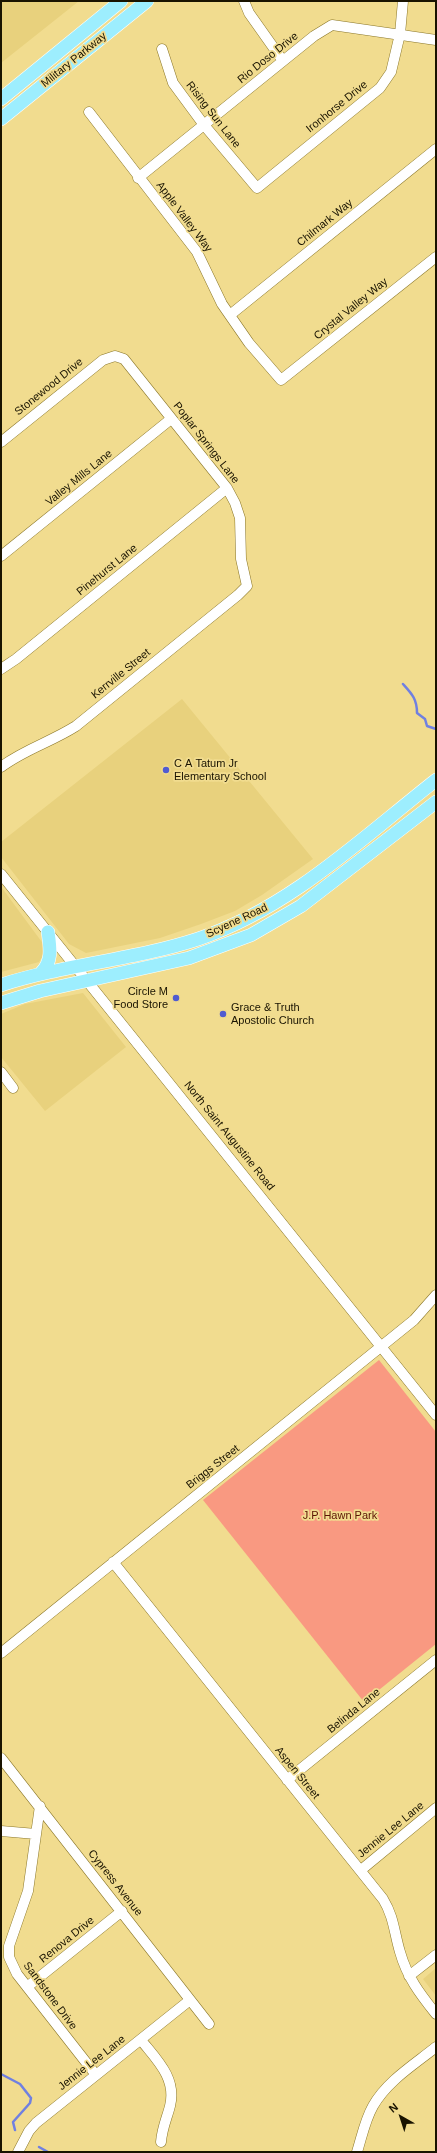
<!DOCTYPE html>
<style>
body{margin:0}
#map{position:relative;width:437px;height:2153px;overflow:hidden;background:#f1dc8f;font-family:Helvetica,sans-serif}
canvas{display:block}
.frame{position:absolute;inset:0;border:2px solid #191300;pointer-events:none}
.north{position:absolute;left:381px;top:2097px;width:40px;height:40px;-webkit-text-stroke:3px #f1dc8f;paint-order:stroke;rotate:321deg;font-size:11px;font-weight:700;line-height:16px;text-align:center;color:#191300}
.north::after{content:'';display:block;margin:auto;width:14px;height:18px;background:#191300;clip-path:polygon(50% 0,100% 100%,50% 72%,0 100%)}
</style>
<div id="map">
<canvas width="437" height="2153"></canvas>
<div class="frame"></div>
<div class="north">N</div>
</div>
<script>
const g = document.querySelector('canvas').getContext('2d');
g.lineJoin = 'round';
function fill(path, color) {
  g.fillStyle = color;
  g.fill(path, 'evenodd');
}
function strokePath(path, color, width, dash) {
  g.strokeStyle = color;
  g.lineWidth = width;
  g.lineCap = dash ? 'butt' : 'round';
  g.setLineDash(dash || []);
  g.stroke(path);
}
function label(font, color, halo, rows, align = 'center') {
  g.font = font + ' Helvetica,sans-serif';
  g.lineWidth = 3.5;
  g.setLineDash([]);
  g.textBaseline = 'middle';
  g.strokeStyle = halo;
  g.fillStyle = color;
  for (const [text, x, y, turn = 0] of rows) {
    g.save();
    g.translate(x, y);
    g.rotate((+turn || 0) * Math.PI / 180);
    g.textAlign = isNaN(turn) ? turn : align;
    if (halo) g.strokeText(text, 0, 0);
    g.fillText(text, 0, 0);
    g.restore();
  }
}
const built = new Path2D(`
 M1,1H79L1,63Z
 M182,699L313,859L262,895L235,911L201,924L160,938L86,953L69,944L1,857V842Z
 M2,888L47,949L39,962L1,972Z
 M83,993L126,1047L45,1111L1,1057V1014L25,1004Z
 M436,1968V1996L423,1979Z`);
const green = new Path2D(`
 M379,1360L436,1432V1644L364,1702L203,1500Z`);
const stream = new Path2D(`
 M403,684C412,694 417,699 417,713L425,719L427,726L436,729
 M1,2074L20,2084L31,2098L30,2103L13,2122L15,2130
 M39,2147L48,2152`);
const minor = new Path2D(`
 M244,1L249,13L283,61
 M162,49L173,83L204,125L257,188L380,88L391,72L400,34L403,1
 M89,112L197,252L222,304L249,343L281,380L436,257
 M138,178L314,36L332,25L436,40
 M230,315L436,149
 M1,442L103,360L115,356L124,359L227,488L235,503L240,518L241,559L247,586L238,595L76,726C51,742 25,749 1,767
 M1,556L171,419
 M1,669L16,659L227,488
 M1,874L436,1415
 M1,1072L13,1088
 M113,1562L383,1899C394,1917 394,1932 400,1952C407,1977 420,1994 436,2014
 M1,1653L414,1320L436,1295
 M1,1758L209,2024
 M287,1780L436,1660
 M40,1806L28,1891L9,1946V1957L17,1974L96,2075
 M1,1831L36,1834
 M361,1870L436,1808
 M409,1976L436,1955
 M27,1987L122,1911
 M141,2040C156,2059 177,2078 170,2106C167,2118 162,2128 161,2142
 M18,2152L29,2131L36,2123L190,2000
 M357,2152C362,2136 365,2120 373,2106C387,2081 415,2064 436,2047`);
const major = new Path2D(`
 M1,99L121,1
 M1,119L147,1
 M41,973C53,961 50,947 48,932
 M1,985C66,964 134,960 198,939C290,908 362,838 436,780
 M1,1003L40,991L189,958L251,935L301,906L436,802`);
const markers = [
 [166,770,4,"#505bd1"],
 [176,998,4,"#505bd1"],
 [223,1014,4,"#505bd1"]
];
const streetNames = [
 ["Rio Doso Drive",268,58,-39],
 ["Military Parkway",74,60,-39],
 ["Ironhorse Drive",337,107,-39],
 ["Rising Sun Lane",213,115,52],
 ["Apple Valley Way",184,217,53],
 ["Chilmark Way",325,223,-39],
 ["Crystal Valley Way",351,309,-39],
 ["Stonewood Drive",49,387,-39],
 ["Poplar Springs Lane",206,443,52],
 ["Valley Mills Lane",79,478,-39],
 ["Pinehurst Lane",107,570,-39],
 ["Kerrville Street",121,674,-39],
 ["Scyene Road",237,921,-25],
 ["North Saint Augustine Road",229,1136,51],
 ["Briggs Street",213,1467,-38],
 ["Belinda Lane",354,1711,-39],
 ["Aspen Street",297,1773,51],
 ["Jennie Lee Lane",391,1830,-39],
 ["Cypress Avenue",115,1883,52],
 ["Renova Drive",67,1940,-39],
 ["Sandstone Drive",50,1996,53],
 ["Jennie Lee Lane",92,2063,-38]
];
const poiNames = [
 ["C A Tatum Jr",174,764],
 ["Elementary School",174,777],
 ["Circle M",168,992,"right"],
 ["Food Store",168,1005,"right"],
 ["Grace & Truth",231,1008],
 ["Apostolic Church",231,1021]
];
const parkNames = [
 ["J.P. Hawn Park",340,1516]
];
fill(built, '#e8d17d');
fill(green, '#f99981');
strokePath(stream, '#7080e1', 2.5);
strokePath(minor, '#8a7628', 11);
strokePath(major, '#fff', 14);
strokePath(minor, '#fff', 10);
strokePath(major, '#9deefe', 13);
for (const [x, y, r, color] of markers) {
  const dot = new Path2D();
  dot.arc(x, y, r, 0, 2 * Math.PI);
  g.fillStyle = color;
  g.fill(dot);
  strokePath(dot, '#f1dc8f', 1.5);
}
label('11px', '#191300', '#f1dc8f', streetNames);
label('11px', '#191300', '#f1dc8f', poiNames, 'left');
label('11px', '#5b1303', '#f1dc8f', parkNames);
</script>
